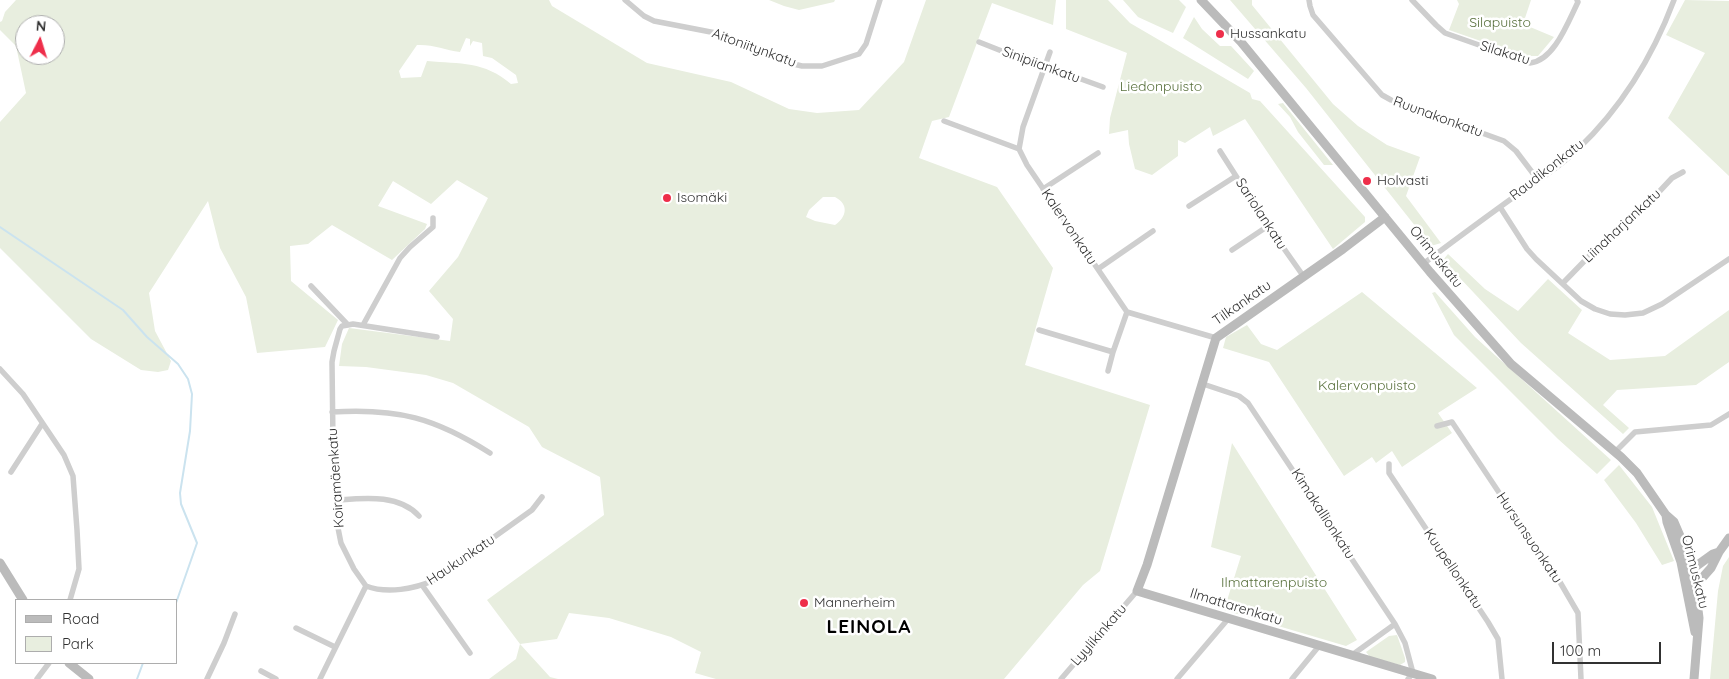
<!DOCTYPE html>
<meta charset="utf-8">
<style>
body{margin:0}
#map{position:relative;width:1729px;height:679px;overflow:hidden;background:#fff;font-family:Quicksand,sans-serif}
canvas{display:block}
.legend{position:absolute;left:15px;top:599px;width:162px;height:65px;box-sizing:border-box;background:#fff;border:1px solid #adadad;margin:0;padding:6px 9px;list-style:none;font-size:15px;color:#313131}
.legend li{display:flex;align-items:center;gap:10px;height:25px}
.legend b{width:25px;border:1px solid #adadad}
.north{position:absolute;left:15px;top:15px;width:50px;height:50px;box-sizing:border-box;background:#fff;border:1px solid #adadad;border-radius:50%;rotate:5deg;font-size:14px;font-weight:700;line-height:20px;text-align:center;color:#313131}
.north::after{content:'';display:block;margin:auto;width:18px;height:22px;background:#ee2e4a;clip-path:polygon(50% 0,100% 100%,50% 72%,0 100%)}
.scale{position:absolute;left:1552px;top:642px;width:109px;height:22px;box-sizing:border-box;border:2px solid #313131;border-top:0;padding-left:6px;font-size:15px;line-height:18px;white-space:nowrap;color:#313131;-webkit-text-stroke:4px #fff;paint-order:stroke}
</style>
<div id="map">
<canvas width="1729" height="679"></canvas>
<ul class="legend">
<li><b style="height:6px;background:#bbb"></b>Road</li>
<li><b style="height:14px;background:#e8eedf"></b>Park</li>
</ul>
<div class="north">N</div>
<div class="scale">100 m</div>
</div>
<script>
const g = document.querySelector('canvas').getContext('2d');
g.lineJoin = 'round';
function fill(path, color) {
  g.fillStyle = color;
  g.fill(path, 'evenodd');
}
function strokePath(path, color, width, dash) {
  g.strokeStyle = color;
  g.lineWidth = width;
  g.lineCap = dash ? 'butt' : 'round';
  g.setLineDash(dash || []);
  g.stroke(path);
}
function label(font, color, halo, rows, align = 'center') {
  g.font = font + ' Quicksand,sans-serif';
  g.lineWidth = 5;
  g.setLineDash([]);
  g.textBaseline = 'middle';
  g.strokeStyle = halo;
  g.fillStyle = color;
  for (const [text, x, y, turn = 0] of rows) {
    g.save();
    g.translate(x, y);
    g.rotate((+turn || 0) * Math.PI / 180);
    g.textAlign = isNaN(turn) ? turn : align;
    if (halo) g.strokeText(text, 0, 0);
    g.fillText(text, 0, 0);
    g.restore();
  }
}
const green = new Path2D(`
 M16,0H549L552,6L647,63L731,82L789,109L817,113L859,110L904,62L926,0H1056L1053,25L992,3L949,117L932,121L919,158L997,187L1053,268L1025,365L1150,405L1100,571L1083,585L1004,679H716L695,673L701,652L671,637L609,618L569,613L557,639L520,644L550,677L558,679H489L516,659L520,644L487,600L604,515L600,477L542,447L529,427L453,383L426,375L366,367L339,366L342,344L349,328L450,341L453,319L429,291L458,257L488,198L457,180L431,204L393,181L378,206L427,224L425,229L392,260L332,225L308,244L290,246L291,281L338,320L325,347L257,353L246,297L220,248L208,201L149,293L155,331L171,361L168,370L158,372L141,370L91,339L0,248V122L26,93L16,46L0,30V22L2,21L5,12ZM25,25H55V55H25ZM466,38L470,39V46L473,41L482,43L483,56L492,58L516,75L518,83L511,84C484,61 461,64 427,61L421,77L401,78L399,71L417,45C432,44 445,50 460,52ZM823,197H835C849,204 847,217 835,225L815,221L806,217L809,210Z
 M769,0H835L834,2L799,10L784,6Z
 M1066,0H1108L1130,23L1250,93L1252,99L1260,101L1365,217V222L1333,249L1245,119L1213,136L1210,127L1185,143L1178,140V156L1152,175L1135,169L1129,144L1128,130L1109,134L1110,118L1127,53L1066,29Z
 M1123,0H1179L1186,7L1173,33L1138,17Z
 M1230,0H1252V5L1333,104L1358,126L1387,145L1420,157L1406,196L1441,243L1431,246L1306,88Z
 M1457,0H1531L1523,24L1554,37L1538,56H1524L1449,30L1459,4Z
 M1685,0L1729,1V176L1668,118L1705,53L1666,35Z
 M1194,17L1202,29L1220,46H1231L1254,71L1248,79L1183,38Z
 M1283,103L1333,165H1324L1298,132L1290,117L1278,104Z
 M1448,254L1485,289L1518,311L1548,279L1582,310L1568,333L1610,360L1665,356L1729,310V362L1696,385L1617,390L1603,405L1629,428L1623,434L1521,343L1443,260Z
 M1362,292L1477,388L1438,413L1452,433L1402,467L1392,451L1376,463L1372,457L1344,476L1269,362L1223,348L1226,337L1247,325L1261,344L1277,350Z
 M1435,292L1475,337L1611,460L1597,474L1558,439L1454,335L1432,293Z
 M1232,443L1357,640L1346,646L1224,610L1241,556L1211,547Z
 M1619,465L1652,507L1674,561L1662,565L1636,523L1604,480Z
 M1729,557V679H1710L1718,591L1723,566Z
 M1397,635L1405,658V662L1400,665L1370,657L1366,652L1389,636Z`);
const stream = new Path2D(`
 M0,227L123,310L147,337L178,364L188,379L192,394L190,431L180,493L181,504L197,543L176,603
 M137,679L143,663`);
const street = new Path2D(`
 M625,0L644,16L654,21L721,34L789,63L802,66H822L859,54L866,44L880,0
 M1309,0L1310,6L1313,15L1382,95L1391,100L1504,141L1516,151L1538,180
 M1412,0L1436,25L1445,33L1530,63C1554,61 1568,22 1578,2L1577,0
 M979,42L1037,65L1045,66L1103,87
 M1050,52L1023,127L1019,149L1027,165L1127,312L1216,338
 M944,121L1019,149
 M1220,151L1268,226L1304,277
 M1043,189L1098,153
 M1189,206L1236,176
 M1500,207L1527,249L1536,259L1581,301L1595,309L1610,314L1625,315L1643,313L1662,304L1729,259
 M1232,250L1268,226
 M1423,264C1452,242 1482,220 1511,199C1534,183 1559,168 1578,149C1622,107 1653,56 1674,0
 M1098,269L1153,231
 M1563,283L1599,246L1642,210L1672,178L1683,172
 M311,286L348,325L353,324L437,337
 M363,325L400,258L410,247L433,227V218
 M1039,330L1113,352L1127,312
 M0,369L23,394L64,455L73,476L77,530L79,569L70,600
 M1108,371L1113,352
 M1203,384L1239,396L1248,403L1395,624L1405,643L1413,673L1408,679
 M332,412C398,408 435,418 490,453
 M1437,426L1452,422L1526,533L1557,577L1578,613L1581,679
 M1615,452L1635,432L1711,425L1729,414
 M1389,464V473L1488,622L1498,639L1502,679
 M11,472L42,424
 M337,500C365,498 399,494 419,516
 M422,585L470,653
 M366,586C387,594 415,589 434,580L532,510L542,497
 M296,628L335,647
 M1352,655L1395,624
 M261,671L276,679
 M37,679L49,663
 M207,679L224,643L235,614
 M320,679L366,586L354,569L341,543L338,528L333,443L332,362L334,351L340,329L342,326L348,325
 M1061,679L1137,591
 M1177,679L1228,619
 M1292,679L1319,646`);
const secondary = new Path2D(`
 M1201,0L1241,42L1430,272L1511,364L1621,457L1637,473L1666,515L1674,522L1689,557L1695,586L1699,618L1694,679
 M1385,217L1343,249L1216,338L1147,565L1137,591L1432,679
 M1666,515L1667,522L1681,562L1695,632
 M0,563L23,600
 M1688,572L1713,554L1719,552
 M1692,586H1695L1711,568L1719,552L1729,538
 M69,663L89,679`);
const markers = [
 [1220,34,5,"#ee2e4a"],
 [1367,181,5,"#ee2e4a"],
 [667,198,5,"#ee2e4a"],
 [804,603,5,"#ee2e4a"]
];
const parkNames = [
 ["Silapuisto",1500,23],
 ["Liedonpuisto",1161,87],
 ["Kalervonpuisto",1367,386],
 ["Ilmattarenpuisto",1274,583]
];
const poiNames = [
 ["Hussankatu",1230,34],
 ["Holvasti",1377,181],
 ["Isomäki",677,198],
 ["Mannerheim",814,603]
];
const streetNames = [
 ["Aitoniitynkatu",754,48,20],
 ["Silakatu",1505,53,17],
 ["Sinipiiankatu",1041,65,20],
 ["Ruunakonkatu",1438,117,20],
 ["Raudikonkatu",1547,170,-38],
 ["Sariolankatu",1261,214,57],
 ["Liinaharjankatu",1622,226,-43],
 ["Kalervonkatu",1069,227,56],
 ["Orimuskatu",1436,257,51],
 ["Tilkankatu",1242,303,-35],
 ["Koiramäenkatu",336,478,-94],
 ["Kimakallionkatu",1323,514,57],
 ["Hursunsuonkatu",1529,538,56],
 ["Haukunkatu",461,560,-34],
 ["Kuupellonkatu",1453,569,56],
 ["Orimuskatu",1695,572,76],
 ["Ilmattarenkatu",1236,607,17],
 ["Lyylikinkatu",1099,635,-49]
];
const districtNames = [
 ["LEINOLA",869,627]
];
fill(green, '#e8eedf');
strokePath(stream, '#cbe3ef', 2);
strokePath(street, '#cecece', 5.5);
strokePath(secondary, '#bbb', 9);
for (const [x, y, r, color] of markers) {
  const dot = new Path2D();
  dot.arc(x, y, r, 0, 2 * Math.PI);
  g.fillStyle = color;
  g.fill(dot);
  strokePath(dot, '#fff', 2);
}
label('14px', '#58703c', '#fff', parkNames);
label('14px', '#313131', '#fff', poiNames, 'left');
label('14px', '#313131', '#fff', streetNames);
g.letterSpacing = '1px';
label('bold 19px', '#000', '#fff', districtNames);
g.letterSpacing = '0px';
</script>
